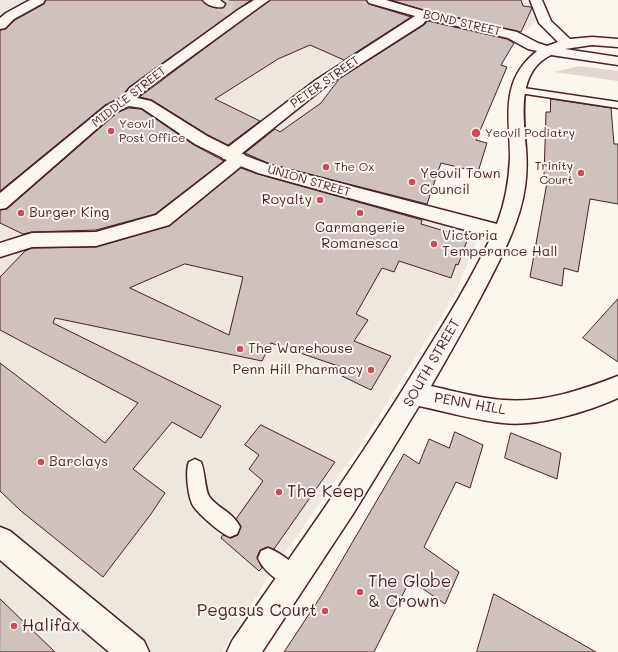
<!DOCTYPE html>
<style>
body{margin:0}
canvas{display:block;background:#fbf7ec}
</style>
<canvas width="618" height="652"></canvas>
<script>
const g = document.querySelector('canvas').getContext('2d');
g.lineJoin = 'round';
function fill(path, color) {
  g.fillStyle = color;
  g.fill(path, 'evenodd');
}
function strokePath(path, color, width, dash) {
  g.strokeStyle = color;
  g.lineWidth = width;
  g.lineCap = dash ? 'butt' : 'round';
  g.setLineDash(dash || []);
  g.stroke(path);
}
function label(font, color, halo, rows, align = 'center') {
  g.font = font + ' Mali,sans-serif';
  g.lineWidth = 4;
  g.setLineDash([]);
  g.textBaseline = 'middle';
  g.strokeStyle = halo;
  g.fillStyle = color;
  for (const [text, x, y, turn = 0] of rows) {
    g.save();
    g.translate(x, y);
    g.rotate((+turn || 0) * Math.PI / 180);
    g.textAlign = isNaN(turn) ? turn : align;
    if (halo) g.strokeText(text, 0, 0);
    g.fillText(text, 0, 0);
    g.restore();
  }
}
const built = new Path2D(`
 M0,0H526L537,20L525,31L482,34L426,22L315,94L390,114L392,158L375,195L484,224L454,296L360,446L268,577L222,652H0Z`);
const green = new Path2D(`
 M579,66L618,71V81L554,72Z`);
const building = new Path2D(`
 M46,0H202L209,6L221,9L224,8L226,4L222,0H251L129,87L121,97L105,105L0,191V30L6,29L15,20L44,4Z
 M270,0H366L369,4L411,17L344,60L310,45L278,59L215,99L260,121L228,145L208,135L152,100L140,97Z
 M391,0H521L523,6L531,7L532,8L521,32L427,11Z
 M428,21L507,39L514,43L501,65L507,67L476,140L487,143L478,172L441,163L427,204L270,164L245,153L275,129L280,132L321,103L339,79L424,25Z
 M551,99L611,108L614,144H618V204L590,199L578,272L564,268L562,286L530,277L548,177L544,176L546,112H550Z
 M129,108L141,109L194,145L224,161L155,214L96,230L32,232L23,234L0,223V210L7,209L117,113Z
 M241,168L258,174L422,220L421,224L468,238L458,265L456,264L451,278L399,261L394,272L382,268L356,314L368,320L354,341L391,356L371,390L342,376L344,368L271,343L262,361L55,318L53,323L221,406L201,438L172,422L133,469L165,493L151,514L103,577L21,511L0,491V363L105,443L138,403L0,330V277L25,251L32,248L96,247L169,226ZM185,264L243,277L229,335L130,288Z
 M618,299V362L583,338Z
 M261,425L335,462L274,549L267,547L260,550L257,557L262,568L259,571L221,538L223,535L231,538L238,535L241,526L236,519L263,481L249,469L259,455L245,445Z
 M455,432L483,445L470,488L456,482L424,547L459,572L445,604L410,580L374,652H284L321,596L404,454L419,464L429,439L449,448Z
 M511,433L561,453L557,479L505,458Z
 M494,594L596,652H477Z
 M0,599L55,652H0Z`);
const pedestrianTunnel = new Path2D(`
 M219,4L234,10`);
const service = new Path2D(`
 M517,87L618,102V108L513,92L512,90Z
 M195,459L201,462C205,471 205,490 209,496C217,508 233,512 240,527L237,534L230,537C219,532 201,516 194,507C188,499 185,470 189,462Z
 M268,548C281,553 298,565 303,578L300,585L293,588C280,583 263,571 258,558L261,551Z`);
const pedestrian = new Path2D(`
 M30,0H45L43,3L14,19L5,28L0,29V18L6,13Z
 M203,0H220L225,4L223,7C217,8 207,6 203,0Z
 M254,0H269L140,94L137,98L151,101L207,136L245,155L247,159L245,163L169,225L96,246L32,247L0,257V243L32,233L96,232L156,215L227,160L195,144L142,108L129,106L116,112L6,208L0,209V193L106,106L122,98L130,88L238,10Z
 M0,527L10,531L144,641L149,652H109L0,560Z`);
const minor = new Path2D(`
 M367,0H386L427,12L517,32L538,43L547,46L558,42L539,23L530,0H542L551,21L570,39L592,37L618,39V47L592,45L565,49L618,57V65L551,55C516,72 524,116 526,148C527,161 527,174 525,187C520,222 503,254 487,285C469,320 450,353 431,386C454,391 481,399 504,400C543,403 582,390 618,376V398C587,412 537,427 503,423C475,420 447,412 419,406L353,514L262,652H227L232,641C295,550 360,460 418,365C444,323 470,282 491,237L258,173L233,163L231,160L223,159L221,155L223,151L316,80L415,16L369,3ZM427,19L508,38L528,49L537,51C499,81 510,117 510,158C509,181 505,203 497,224L270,165L241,154L326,86L423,24Z`);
const markers = [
 [111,131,4,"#d1495b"],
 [476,133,5,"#d1495b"],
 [326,167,4,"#d1495b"],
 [581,173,4,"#d1495b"],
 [412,182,4,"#d1495b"],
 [320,200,4,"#d1495b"],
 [21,213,4,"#d1495b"],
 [360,213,4,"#d1495b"],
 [434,244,4,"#d1495b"],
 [240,349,4,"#d1495b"],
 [371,370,4,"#d1495b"],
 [41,462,4,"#d1495b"],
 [279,492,4,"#d1495b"],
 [360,592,4,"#d1495b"],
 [325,611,4,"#d1495b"],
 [14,626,4,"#d1495b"]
];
const farStreetnames = [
 ["BOND STREET",462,23,13],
 ["PETER STREET",325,82,-35],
 ["MIDDLE STREET",129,97,-38],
 ["UNION STREET",309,181,16]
];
const farPoinames = [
 ["Yeovil",119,124],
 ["Post Office",119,138],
 ["Yeovil Podiatry",485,133],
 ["Trinity",573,166,"right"],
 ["Court",573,180,"right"],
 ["The Ox",334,167]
];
const poiNames = [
 ["Yeovil Town",420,174],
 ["Council",420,190],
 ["Royalty",312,200,"right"],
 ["Burger King",29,213],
 ["Carmangerie",360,228,"center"],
 ["Romanesca",360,244,"center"],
 ["Victoria",442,236],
 ["Temperance Hall",442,252],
 ["The Warehouse",248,349],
 ["Penn Hill Pharmacy",363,370,"right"],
 ["Barclays",49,462]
];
const streetNames = [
 ["SOUTH STREET",432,363,-60],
 ["PENN HILL",470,404,10]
];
const nearPoinames = [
 ["The Keep",287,492],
 ["The Globe",368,582],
 ["& Crown",368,602],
 ["Pegasus Court",317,611,"right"],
 ["Halifax",22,626]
];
fill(built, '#eee7de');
fill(green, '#e2d7d0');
fill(building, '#cfc2bc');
strokePath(building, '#4a1f2b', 1);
strokePath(pedestrianTunnel, '#d8ccc5', 14, [14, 7]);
strokePath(service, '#4a1f2b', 3);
strokePath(pedestrian, '#4a1f2b', 3);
strokePath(minor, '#4a1f2b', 3);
fill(service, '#fbf7ec');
fill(pedestrian, '#fbf7ec');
fill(minor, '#fbf7ec');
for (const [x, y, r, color] of markers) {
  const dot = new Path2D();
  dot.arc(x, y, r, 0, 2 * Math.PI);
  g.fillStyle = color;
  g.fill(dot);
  strokePath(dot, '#fbf7ec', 1.5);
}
label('12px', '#4a1f2b', '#fbf7ec', farStreetnames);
label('12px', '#4a1f2b', '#fbf7ec', farPoinames, 'left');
label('14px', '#4a1f2b', '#fbf7ec', poiNames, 'left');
label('14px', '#4a1f2b', '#fbf7ec', streetNames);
label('17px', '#4a1f2b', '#fbf7ec', nearPoinames, 'left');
</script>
